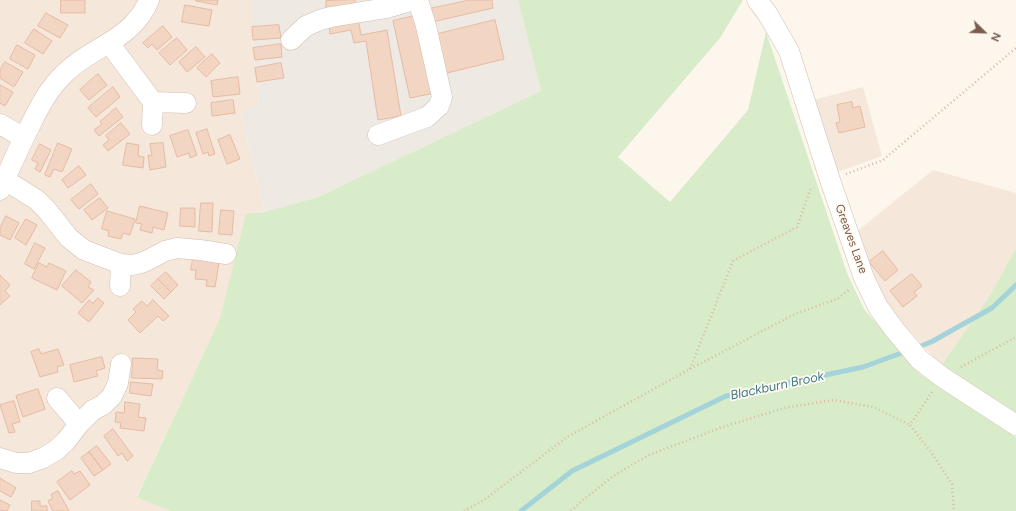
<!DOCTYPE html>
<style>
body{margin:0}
#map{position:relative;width:1016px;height:511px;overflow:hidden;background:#fdf6ec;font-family:Figtree,sans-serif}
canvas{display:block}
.north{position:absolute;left:964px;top:12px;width:40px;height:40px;-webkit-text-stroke:3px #fffaf3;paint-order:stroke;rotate:113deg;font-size:11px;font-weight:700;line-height:16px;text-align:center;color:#7a5c4d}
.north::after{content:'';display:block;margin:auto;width:14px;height:18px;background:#7a5c4d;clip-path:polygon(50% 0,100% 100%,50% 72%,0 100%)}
</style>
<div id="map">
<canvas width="1016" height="511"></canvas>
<div class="north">N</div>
</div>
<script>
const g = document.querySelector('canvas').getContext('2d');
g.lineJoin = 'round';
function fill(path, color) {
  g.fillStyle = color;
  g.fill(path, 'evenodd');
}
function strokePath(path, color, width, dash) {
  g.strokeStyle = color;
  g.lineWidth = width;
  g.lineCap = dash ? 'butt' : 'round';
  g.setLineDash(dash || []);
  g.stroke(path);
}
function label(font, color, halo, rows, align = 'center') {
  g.font = font + ' Figtree,sans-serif';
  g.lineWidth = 3.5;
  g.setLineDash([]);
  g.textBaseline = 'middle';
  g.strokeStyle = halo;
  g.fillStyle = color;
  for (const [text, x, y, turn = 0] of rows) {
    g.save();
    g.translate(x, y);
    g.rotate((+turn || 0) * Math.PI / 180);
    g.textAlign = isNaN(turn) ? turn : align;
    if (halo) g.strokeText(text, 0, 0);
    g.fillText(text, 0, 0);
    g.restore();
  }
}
const residential = new Path2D(`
 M0,0H251L253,48L257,82L259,105L241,114L265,212L246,215L220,318L137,496L170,511H0Z
 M863,87L882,156L835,173L813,100Z
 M933,170L1016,193V248L989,297L941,366L882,300L855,233Z`);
const industrial = new Path2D(`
 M251,0H518L541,91L318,197L265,212L241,113L259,104L257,82L253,48Z`);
const green = new Path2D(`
 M518,0H743L720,38L618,157L670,202L748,110L766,32L847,273L864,309L887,335L920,374L1016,437V511H170L137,497L220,318L246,214L265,212L318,197L541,91Z
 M1016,248V414L941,366L989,297Z`);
const stream = new Path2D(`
 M916,348L931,342L992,308L1016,285
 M521,511L572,471L726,396L863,367L907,351`);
const building = new Path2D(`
 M61,0H85V13H61Z
 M196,0H218L217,5L196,1Z
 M355,0V10L326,12V1Z
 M470,0H492L493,8L432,22L429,9Z
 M185,5L212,10L209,26L182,22Z
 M46,13L68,25L60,38L38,26Z
 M418,15L435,93L410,98L393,21Z
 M358,18L361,35L387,30L401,116L378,120L366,41L354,43L351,30L330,34L329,23Z
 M495,20L504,59L443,74L434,35Z
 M279,25L281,38L253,40L252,27Z
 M163,26L172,37L157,50L152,44L148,48L143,43Z
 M34,29L52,41L43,54L25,43Z
 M177,38L187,50L170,65L159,53Z
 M281,44L282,57L255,60L253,48Z
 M17,45L35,55L28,69L10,59Z
 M196,47L205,57L187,72L179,62Z
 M212,54L220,63L206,77L197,68Z
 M5,62L23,72L14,87L0,78V70Z
 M281,63L284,78L257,82L255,68Z
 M98,74L107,85L89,100L80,90Z
 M238,77L240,94L213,97L211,81Z
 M0,85L13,92L5,106L0,103Z
 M113,87L120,97L96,117L88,108Z
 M233,100L235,113L212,116L211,103Z
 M852,102L853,108L860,106L865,127L839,133L836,123L840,122L837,105Z
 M116,108L123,117L99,136L94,130L102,124L100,122Z
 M121,123L130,134L108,151L103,145L109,140L106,136Z
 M207,129L215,154L209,156L208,152L203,154L196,133Z
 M188,130L197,155L190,158L189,153L177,157L170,136Z
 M230,135L240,159L227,164L218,140Z
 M58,143L72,149L62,172L54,169L50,177L45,175Z
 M127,143L139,145L138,156L144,157L143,168L123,165Z
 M163,143L166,167L150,170L148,155L152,156L150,144Z
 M40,144L51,150L40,172L35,169L38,163L32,160Z
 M79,166L86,175L68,188L62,180Z
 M91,184L98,194L79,209L71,200Z
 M100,198L108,208L92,220L84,210Z
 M201,203H213L212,232L199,231Z
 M140,206L168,213L164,230L153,227L152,233L140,230L142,224L136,223Z
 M181,208H195V227L180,226Z
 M221,210L234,211L232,235L219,234Z
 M107,211L135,219L130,235L123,233L121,239L108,236L109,231L102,229Z
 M6,216L19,223L10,240L0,235V228Z
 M26,219L37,225L26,245L15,238Z
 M35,243L45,248L34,269L25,264Z
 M883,251L898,270L885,281L869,262Z
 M193,259L219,263L215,287L206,286L207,280L195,279L196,270H191Z
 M39,263L47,267L49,263L66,271L57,290L32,278Z
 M76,270L91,282L88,287L94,290L82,303L62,286Z
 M166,272L178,285L171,292L158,279Z
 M912,274L922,286L914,292L917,296L903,307L890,291Z
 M0,275L10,285L5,291L10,296L0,305Z
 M158,279L171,292L164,299L151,286Z
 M98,298L104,303L89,322L78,313L89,300L93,303Z
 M153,300L169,316L163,321L158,316L140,333L128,320L136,312L133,309L142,301L147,306Z
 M39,349L41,354L58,349L64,365L57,367L58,372L40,377L31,352Z
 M102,357L105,368L96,371L98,376L74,382L70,365Z
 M133,358L158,359L157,370L163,371L162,379L132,378Z
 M131,382L153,384L151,396L130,393Z
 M38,389L45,409L23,417L16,396Z
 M14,401L20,422L12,424L15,432L9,433L0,405Z
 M125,402L140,404L138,417L146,418L144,431L120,428L121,423L115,422L116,412L124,413Z
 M113,429L133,456L127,461L122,453L118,456L104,436Z
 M97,446L111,464L103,470L89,452Z
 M89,452L103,470L94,476L81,458Z
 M72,471L74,474L80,471L90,485L70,500L57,482Z
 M0,478L16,488L11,497L0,491Z
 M58,491L69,511H53L48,501L53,498L51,495Z
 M0,500L10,505L7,511L0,510Z
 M32,501H40V506H47V511H32Z`);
const path = new Path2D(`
 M846,174L883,160L1016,48
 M961,367L1016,337
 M690,369L733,261L797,227L810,190L814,188
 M932,392L910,425L933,455L952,484L954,511
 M464,511L484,500L567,437L690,369L795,314L837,299L850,289
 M571,511L583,500L613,476L649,455L720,428L784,408L833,400L873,407L910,425`);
const minor = new Path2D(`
 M757,0L767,13L789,51L830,180L864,278L878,307L894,329L920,360L942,377L1016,425
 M291,40L306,26L320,20L331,17L387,8L414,0
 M109,43L153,102L152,125
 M153,102L186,103
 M0,124L24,138
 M378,135L427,117L439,106L442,97L426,26L418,0
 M5,180L37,200L46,209L69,238L84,250L121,264L132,265L141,263L148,260L165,251L177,248L200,250L226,254
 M0,190C10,168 19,147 30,126C39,107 49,88 65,73C92,46 133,40 149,0
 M120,286L121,264
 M57,398L79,424
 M0,458L16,463H29L43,458L55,451L66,441L79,424L93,410L103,405L112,396L118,383L121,364`);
const streetNames = [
 ["Greaves Lane",851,239,70]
];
const waterNames = [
 ["Blackburn Brook",777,386,-12]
];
fill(residential, '#f5e8da');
fill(industrial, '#efe9e4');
fill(green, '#d8ecc9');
strokePath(stream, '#a5d3da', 5);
fill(building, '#f3d5c3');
strokePath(building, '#e6bba3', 1);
strokePath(minor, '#d1beb0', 21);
strokePath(path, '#d9b8a5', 2.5, [1, 3]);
strokePath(minor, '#fff', 20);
label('12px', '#7a5c4d', '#fffaf3', streetNames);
label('italic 13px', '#437c86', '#fffaf3', waterNames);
</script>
